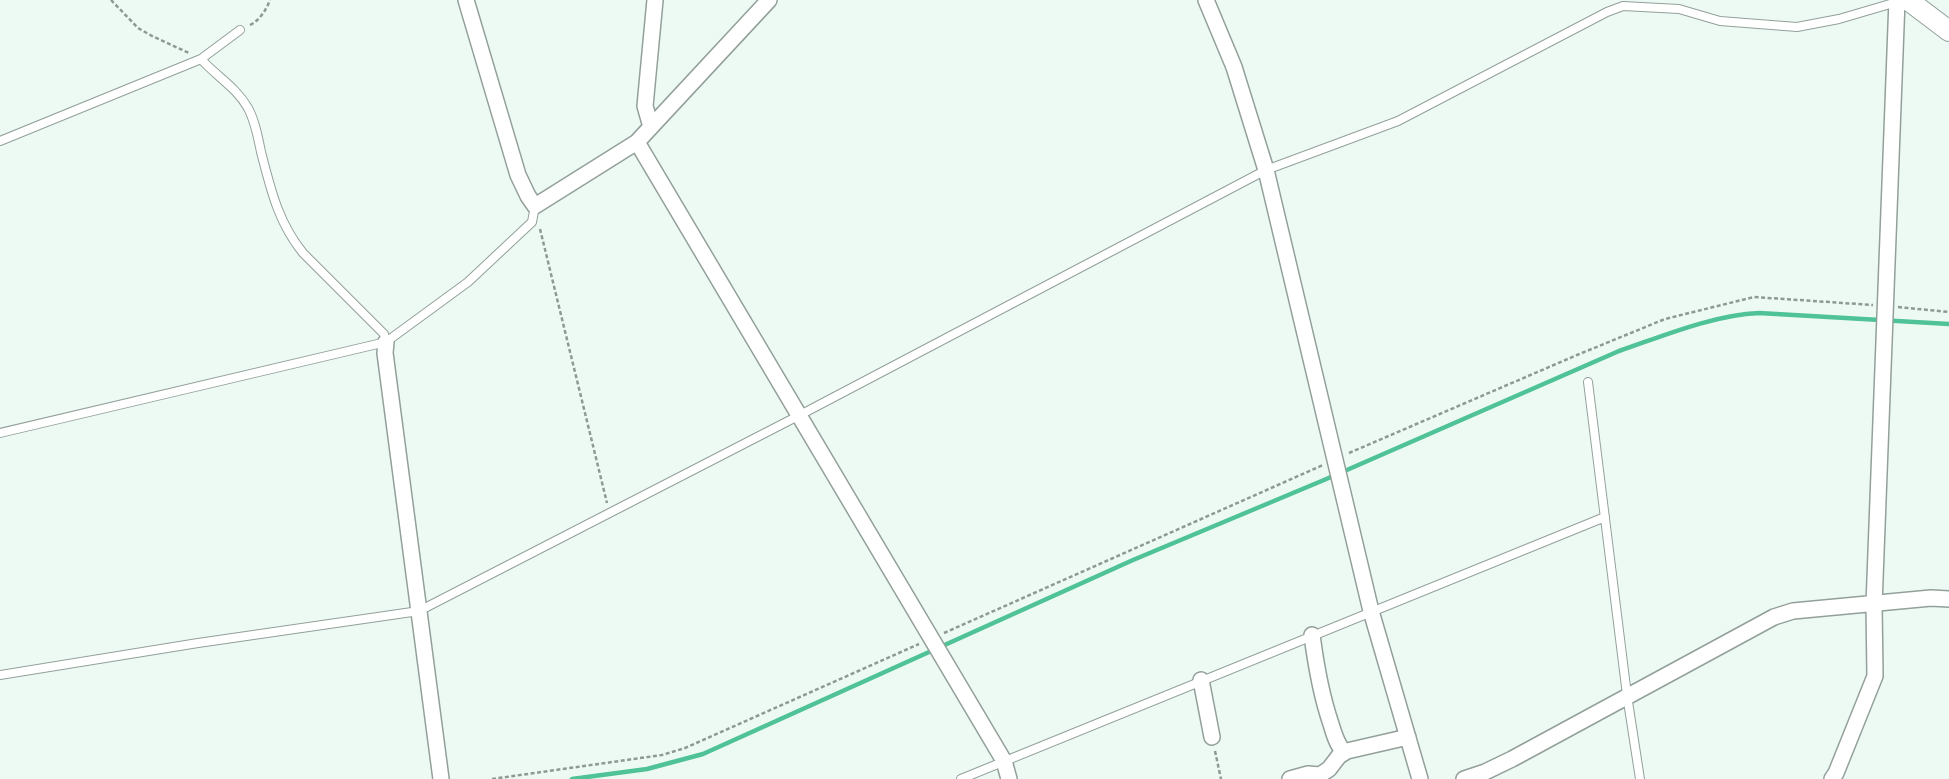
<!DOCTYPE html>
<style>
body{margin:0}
canvas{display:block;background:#edfaf3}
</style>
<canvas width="1949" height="779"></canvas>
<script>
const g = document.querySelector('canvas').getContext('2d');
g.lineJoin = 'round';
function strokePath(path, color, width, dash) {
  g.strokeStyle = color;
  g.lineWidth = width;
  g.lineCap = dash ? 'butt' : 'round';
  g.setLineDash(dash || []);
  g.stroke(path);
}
const stream = new Path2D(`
 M572,779L647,769L703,754L1133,560L1324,480L1619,351C1663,336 1713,315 1759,313L1949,324`);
const path = new Path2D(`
 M111,0L138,28L152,36L189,53
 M250,25C260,20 266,10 270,0
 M540,229L607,503
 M1898,307L1949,312
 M1349,453L1577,355L1665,319L1754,297L1873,305
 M944,633L1323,465
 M1215,751L1221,779
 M492,779L662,755L685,748L919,644`);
const lane = new Path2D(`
 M201,59C216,76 236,87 248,108C255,121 258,137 261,152C271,190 278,222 303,253L384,334L386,342
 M0,141L201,59L240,30
 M1588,382L1627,695L1640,779
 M0,433L386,342L468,282L532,222L535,206
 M0,675L198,643L419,611L800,415L1266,170L1398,121L1607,12L1623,6L1679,9L1720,21L1797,27L1839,19L1897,2
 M961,779L1605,517`);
const street = new Path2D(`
 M466,0L518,175L528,196L535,206L637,142L769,0
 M1206,0L1234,67L1266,170L1371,611L1420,779
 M651,127L645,106L655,0
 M637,142L1004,761L1009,779
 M386,342L385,353L441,779
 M1312,635C1316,666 1321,695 1331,724C1334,734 1337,745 1344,752
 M1201,680L1212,737
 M1290,779L1308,774L1320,775L1329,769L1339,756L1347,751L1408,737
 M1464,779L1485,772L1512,759L1774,617L1793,611L1931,598L1949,599
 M1832,779L1836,773L1875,676L1874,605L1897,0`);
const secondary = new Path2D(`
 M1908,0L1949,31`);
strokePath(stream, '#4fc397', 4.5);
strokePath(lane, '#93a09a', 10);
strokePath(street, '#93a09a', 18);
strokePath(secondary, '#93a09a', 22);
strokePath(path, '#8f9994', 2.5, [4, 2.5]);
strokePath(lane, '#fff', 8);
strokePath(street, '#fff', 15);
strokePath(secondary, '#fff', 20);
</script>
